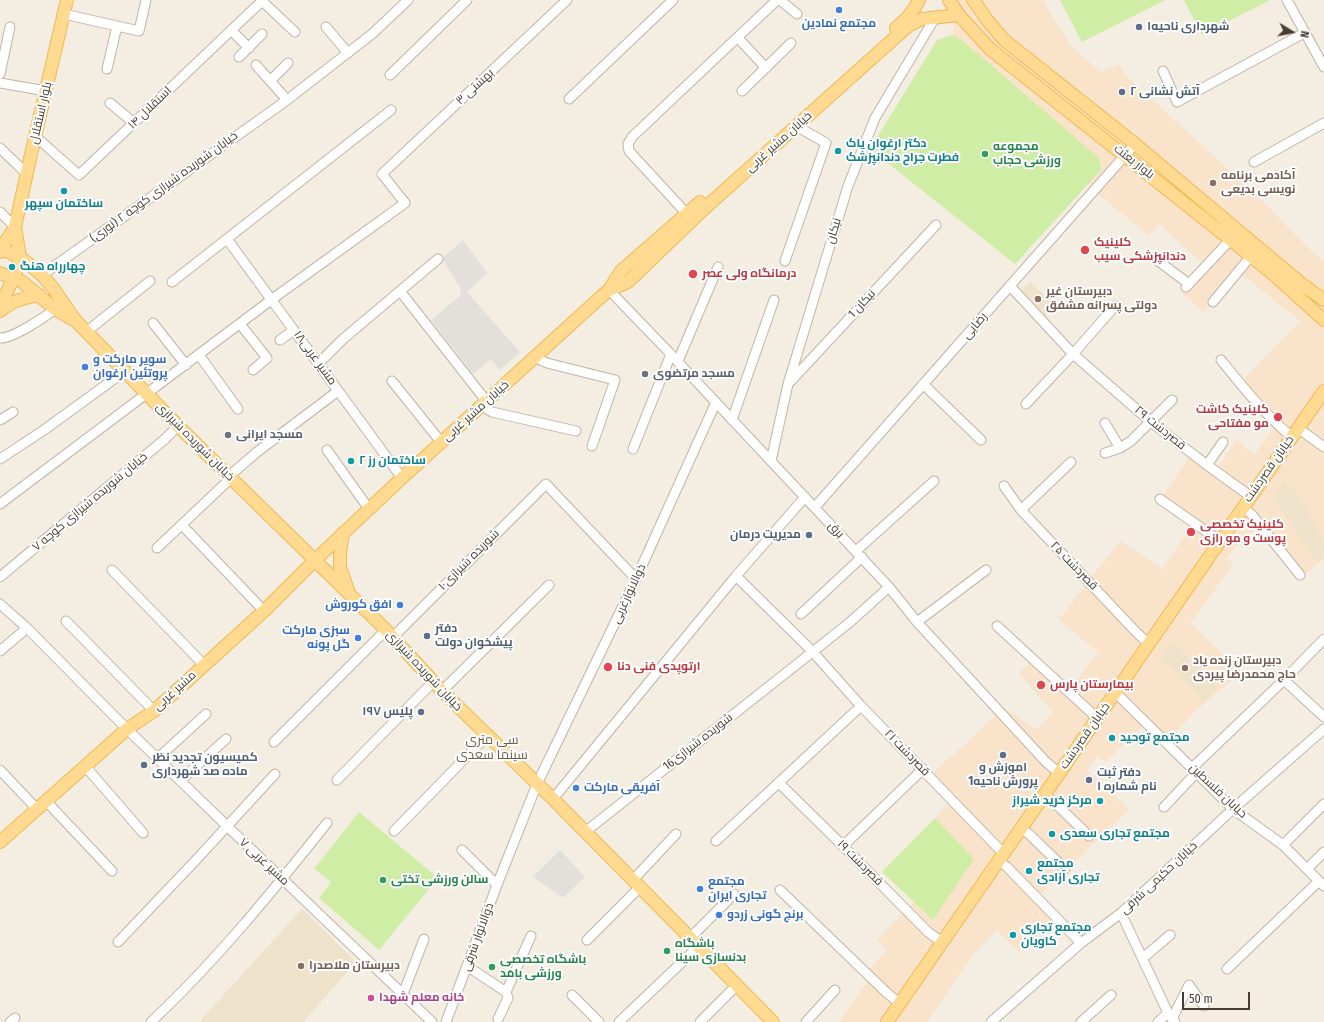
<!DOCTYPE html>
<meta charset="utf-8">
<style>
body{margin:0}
#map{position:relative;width:1324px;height:1022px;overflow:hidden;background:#f3ede2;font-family:"Fira Sans Condensed",sans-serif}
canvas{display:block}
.north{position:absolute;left:1272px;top:12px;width:40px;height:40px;-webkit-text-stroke:3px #fff;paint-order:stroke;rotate:100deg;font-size:11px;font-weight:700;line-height:16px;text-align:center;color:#463d32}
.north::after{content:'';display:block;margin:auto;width:14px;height:18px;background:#463d32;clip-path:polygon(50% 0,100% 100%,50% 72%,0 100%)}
.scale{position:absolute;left:1182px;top:992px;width:68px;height:18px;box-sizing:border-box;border:2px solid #463d32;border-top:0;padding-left:5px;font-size:12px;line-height:14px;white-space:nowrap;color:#463d32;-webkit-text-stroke:3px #fff;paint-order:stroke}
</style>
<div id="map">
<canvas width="1324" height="1022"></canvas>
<div class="north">N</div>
<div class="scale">50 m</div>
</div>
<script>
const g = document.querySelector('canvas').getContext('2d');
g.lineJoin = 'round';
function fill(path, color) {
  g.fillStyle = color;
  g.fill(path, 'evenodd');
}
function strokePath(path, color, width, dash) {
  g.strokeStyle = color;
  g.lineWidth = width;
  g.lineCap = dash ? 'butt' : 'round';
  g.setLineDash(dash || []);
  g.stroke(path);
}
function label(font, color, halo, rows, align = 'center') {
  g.font = font + ' "Fira Sans Condensed",Cairo,sans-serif';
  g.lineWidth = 4;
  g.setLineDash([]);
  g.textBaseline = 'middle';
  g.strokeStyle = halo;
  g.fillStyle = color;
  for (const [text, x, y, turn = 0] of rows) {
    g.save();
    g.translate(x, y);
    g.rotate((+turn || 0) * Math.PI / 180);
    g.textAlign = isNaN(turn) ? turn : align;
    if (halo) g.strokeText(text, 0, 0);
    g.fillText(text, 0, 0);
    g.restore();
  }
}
const commercial = new Path2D(`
 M955,0H1044L1050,12L1071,46L1101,72L1119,64L1126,76L1246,185L1307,247L1324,262V558L1302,577L1256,530L1240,542L1227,558L1233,564L1191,623L1241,673L1198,709L1170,738L1148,720L1106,762L1097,756L1087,770L1129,810L1040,894L1054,917L1019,952L997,930L975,952L927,1022H839L872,975L868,971L887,950L877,940L914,902L933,920L959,844L935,818L953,800L929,777L1004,708L1036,730L1053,713L1019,673L1030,663L1066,696L1091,661L1099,653L1059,619L1120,541L1162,569L1192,526L1159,501L1194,451L1218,467L1237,439L1254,455L1275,427L1239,384L1300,321L1239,272L1203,312L1179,290L1204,264L1159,224L1148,236L1088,185L1101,170L963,41L953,35Z`);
const education = new Path2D(`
 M1030,282L1055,306L1045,317L1020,292Z
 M1285,482L1289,490L1294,487L1324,542V556L1317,562L1273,498Z
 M1173,642L1217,688L1204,701L1161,659Z
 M302,909L356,962L303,1022H199Z`);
const green = new Path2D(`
 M1060,0H1165L1082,42Z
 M1184,0H1270L1202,35Z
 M953,35L963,41L1099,158L1101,170L1015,264L870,149L937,40Z
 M359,812L438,878L379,950L319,898L331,882L314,869Z
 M935,818L974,859L933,920L882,872Z`);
const parking = new Path2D(`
 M463,240L487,273L467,292L520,352L500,370L491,359L473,374L431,320L461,295L460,288L442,258Z
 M560,850L585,877L563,898L533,877Z`);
const minor = new Path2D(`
 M780,0L797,14
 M1287,0L1324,67
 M262,1L295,32
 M64,14L139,31L146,0
 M326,27L348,53
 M231,30L249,48
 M738,38L766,68
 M239,57L262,34
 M256,65L287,100
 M107,69L117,26
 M1163,71L1177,102L1304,33
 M0,74L10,27
 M390,75L467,0
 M270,81L288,63
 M0,83L46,91
 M742,91L791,43
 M569,99L673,0
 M110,103L134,123
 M35,136L79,175L263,0
 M0,148L27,174
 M1254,162L1324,123
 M0,212L15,227
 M687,214L629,151L628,144L632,137L777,0
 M227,239L402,478
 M1157,260L1189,284
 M785,261L826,143L796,126
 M42,275L287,100L372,34L408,0
 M172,282L391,110
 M1010,286L1073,354L1151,422L1207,465L1250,496
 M1186,287L1234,236
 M609,290L664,347L889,587L917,622L1046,762L1059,773
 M400,291L487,402
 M1213,302L1251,256
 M153,323L186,365
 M240,324L267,358L253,370
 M86,332L150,281
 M0,338C12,339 45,317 55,309
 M280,340L294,330
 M199,355L238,409
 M536,358L547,363L615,380L592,446
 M1221,360C1243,387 1265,415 1292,437
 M678,361L718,267
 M319,363L343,339L438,259
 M392,381L441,442
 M790,382L936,225
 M923,384L981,440
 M1026,404L1073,354L1115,306
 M482,406L492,412L576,431
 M0,420L13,412
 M732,420L774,300
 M1105,423L1120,448
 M1298,428L1324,447
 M633,449L671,354
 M327,450L369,509
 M1105,453L1120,448L1131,441L1172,400
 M0,459L44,430L125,371
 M771,461L788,384L848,186L875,118L936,16
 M1207,465L1223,442
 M228,477L257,452L338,391
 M1004,486L1021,510L1136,632L1148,643
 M1160,499L1220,541
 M0,504L271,300L405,203L382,174L567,0
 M815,507L1135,144
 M1243,507L1252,515L1300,575
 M1021,510L1071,462
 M182,525L264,611
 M157,548L230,479
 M856,551L934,481
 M112,570L204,665
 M736,576L812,651L861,706L1003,853
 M0,577L165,439L178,426
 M0,604L27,628L127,729L227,826L432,1022
 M801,614L862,557
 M66,621L154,711
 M917,622L986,570
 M997,626L1097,718
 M393,637L546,484L636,579
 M0,651L27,628
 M1284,680L1324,717
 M442,691L549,585
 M1115,692L1233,809L1283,845L1324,886
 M274,742L386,630
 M157,759L206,714
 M85,766L143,833
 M1192,768L1284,680L1324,639
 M0,770L37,809
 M181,780L226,739
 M337,780L433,682
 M779,783L843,846L928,932L942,942
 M1044,795L1053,801L1089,836
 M553,799L736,576L805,497
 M46,801L112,871
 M1164,807L1197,772
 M1021,828L1030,835L1065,869
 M394,831L487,736
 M585,832L849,623L889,587
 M716,841L861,706
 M1283,845L1324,804
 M843,846L923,769
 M462,850L497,885
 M999,861L1007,867L1081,943
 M1307,869L1324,852
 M632,881L676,834
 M780,890L887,993L899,1003
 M1121,913L1168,1013L1175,1022
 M690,938L734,894
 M587,940L639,888
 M118,942L196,860L275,774
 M1143,958L1170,935
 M467,966L506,992
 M1227,969L1319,881
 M403,994L424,939
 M572,995L599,1022
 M498,1019L508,998L506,992L531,936
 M1172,1019L1189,985L1204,1006
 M10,1022L15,1018
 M151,1022C216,961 272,892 327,823
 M446,1022L497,885L537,784L636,579L716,402
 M619,1022L699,946
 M700,1022L737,985
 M806,1022L835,990
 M991,1022L1081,943L1121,913L1233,809L1324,729
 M1081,1022L1111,995
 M1158,1022L1168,1013`);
const major = new Path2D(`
 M949,0L959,15L990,49L1231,240L1273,274L1324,320
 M973,0L988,21L1004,40L1135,144L1303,285L1324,300
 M896,28C906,20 914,11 919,0
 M1,249L20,257L42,275L53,288L75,320L178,426L386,630L442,691L553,799L773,1022
 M0,252L1,249L15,227L34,141L67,0
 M0,273L21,281L55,309L72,319
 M609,290L621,271L700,202
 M0,306L14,277L20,257L15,227
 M0,311C14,300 21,299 39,295
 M343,533L340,553V567L348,590
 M0,842L127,729L154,711L264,611L315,560L402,478L603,295L609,290L628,282L706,207L908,26L922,19L959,15
 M887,1022L1324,391`);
const markers = [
 [839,10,4,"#3f7fe0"],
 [1139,27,4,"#5c6f8a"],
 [1122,92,4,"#5c6f8a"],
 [838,151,4,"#0f9aa8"],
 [985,154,4,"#2e9e5b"],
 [1213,183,4,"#8d6e63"],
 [64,191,4,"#0f9aa8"],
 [1085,250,5,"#e0444e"],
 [12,267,4,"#0f9aa8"],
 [693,274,5,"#e0444e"],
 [1038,299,4,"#8d6e63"],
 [85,367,4,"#3f7fe0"],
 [645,374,4,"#6b7280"],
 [1278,417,5,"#e0444e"],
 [228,435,4,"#6b7280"],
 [351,461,4,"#0f9aa8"],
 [1191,532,5,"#e0444e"],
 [809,535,4,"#5c6f8a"],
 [400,605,4,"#3f7fe0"],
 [427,636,4,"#5c6f8a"],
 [358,638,4,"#3f7fe0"],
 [608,667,5,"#e0444e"],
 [1185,668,4,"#8d6e63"],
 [1041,685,5,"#e0444e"],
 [421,712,4,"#5c6f8a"],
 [1112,738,4,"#0f9aa8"],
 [1003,755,4,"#5c6f8a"],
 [144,765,4,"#5c6f8a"],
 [1089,780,4,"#5c6f8a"],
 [576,788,4,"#3f7fe0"],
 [1100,801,4,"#0f9aa8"],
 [1052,834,4,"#0f9aa8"],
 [1029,871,4,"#0f9aa8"],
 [383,880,4,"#2e9e5b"],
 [700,889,4,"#3f7fe0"],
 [719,915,4,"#3f7fe0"],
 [1013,935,4,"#0f9aa8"],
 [667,951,4,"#2e9e5b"],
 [301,966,4,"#8d6e63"],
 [492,967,4,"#2e9e5b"],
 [371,998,4,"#d1479c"]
];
const shopNames = [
 ["مجتمع نمادین",839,24,"center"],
 ["سوپر مارکت و",93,360],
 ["پروتئین ارغوان",93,374],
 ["افق کوروش",392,605,"right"],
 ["سبزی مارکت",350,631,"right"],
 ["گل پونه",350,645,"right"],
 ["آفریقی مارکت",584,788],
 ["مجتمع",708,882],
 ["تجاری ایران",708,896],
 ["برنج گونی زردو",727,915]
];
const serviceNames = [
 ["شهرداری ناحیه۱",1147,27],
 ["آتش نشانی ۲",1130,92],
 ["مدیریت درمان",801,535,"right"],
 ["دفتر",435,629],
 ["پیشخوان دولت",435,643],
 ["پلیس ۱۹۷",413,712,"right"],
 ["کمیسیون تجدید نظر",152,758],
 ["ماده صد شهرداری",152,772],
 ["اموزش و",1003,768,"center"],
 ["پرورش ناحیه1",1003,782,"center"],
 ["دفتر ثبت",1097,773],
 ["نام شماره ١",1097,787]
];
const streetNames = [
 ["بهشتی ۳",475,87,-43],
 ["استقلال ۱۴",150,108,-44],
 ["بلوار استقلال",41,113,-77],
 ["خیابان مشیر غربی",779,142,-42],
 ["بلوار بعثت",1134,162,38],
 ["خیابان شوریده شیرازی کوچه ۲ (نوری)",164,187,-36],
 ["نیکان",834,231,-73],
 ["نیکان 1",862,304,-47],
 ["رضایی",975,326,-49],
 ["مشیر غربی۱۸",315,358,54],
 ["خیابان مشیر غربی",476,411,-42],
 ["قصردشت ۲۹",1160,428,39],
 ["خیابان شوریده شیرازی",195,442,45],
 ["خیابان قصردشت",1269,469,-55],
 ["خیابان شوریده شیرازی کوچه ۷",90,502,-40],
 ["برق",836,530,47],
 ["۱۰شوریده شیرازی",469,560,-45],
 ["قصردشت ۲۵",1074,566,46],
 ["ذوالانوارغربی",629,594,-65],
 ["خیابان شوریده شیرازی",424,671,47],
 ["مشیر غربی",175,691,-42],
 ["خیابان قصردشت",1085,736,-55],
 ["شوریده شیرازی16",698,742,-38],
 ["قصردشت ۲۱",907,753,46],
 ["خیابان فلسطین",1218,791,43],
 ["مشیر غربی ۷",264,862,43],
 ["قصردشت ۱۹",860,863,45],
 ["خیابان حکیمی شرقی",1159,878,-43],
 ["ذوالانوار شرقی",478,937,-70]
];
const cultureNames = [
 ["دکتر ارغوان پاک",846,144],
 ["فطرت جراح دندانپزشک",846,158],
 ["ساختمان سپهر",64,204,"center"],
 ["چهارراه هنگ",20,267],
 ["ساختمان رز ۲",359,461],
 ["مجتمع توحید",1120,738],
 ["مرکز خرید شیراز",1092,801,"right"],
 ["مجتمع تجاری سعدی",1060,834],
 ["مجتمع",1037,864],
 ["تجاری آزادی",1037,878],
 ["مجتمع تجاری",1021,928],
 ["کاویان",1021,942]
];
const leisureNames = [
 ["مجموعه",993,147],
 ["ورزشی حجاب",993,161],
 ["سالن ورزشی تختی",391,880],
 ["باشگاه",675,944],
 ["بدنسازی سینا",675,958],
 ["باشگاه تخصصی",500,960],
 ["ورزشی بامَد",500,974]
];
const educationNames = [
 ["آکادمی برنامه",1221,176],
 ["نویسی بدیعی",1221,190],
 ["دبیرستان غیر",1046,292],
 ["دولتی پسرانه مشفق",1046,306],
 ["دبیرستان زنده یاد",1193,661],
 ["حاج محمدرضا پیردی",1193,675],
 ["دبیرستان ملاصدرا",309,966]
];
const healthNames = [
 ["کلینیک",1094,243],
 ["دندانپزشکی سیب",1094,257],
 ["درمانگاه ولی عصر",702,274],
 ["کلینیک کاشت",1269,410,"right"],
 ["مو مفتاحی",1269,424,"right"],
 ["کلینیک تخصصی",1200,525],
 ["پوست و مو رازی",1200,539],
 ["ارتوپدی فنی دنا",617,667],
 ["بیمارستان پارس",1050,685]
];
const worshipNames = [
 ["مسجد مرتضوی",653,374],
 ["مسجد ایرانی",236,435]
];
const hotelNames = [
 ["خانه معلم شهدا",379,998]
];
const neighbourhoodNames = [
 ["سی متری",492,740],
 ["سینما سعدی",492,755]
];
fill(commercial, '#f9e3ca');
fill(education, '#efe2ca');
fill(green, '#d0eda5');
fill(parking, '#e3e0dc');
strokePath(minor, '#c0b5a4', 11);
strokePath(major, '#f1b952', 14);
strokePath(minor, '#fff', 9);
strokePath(major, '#ffda90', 12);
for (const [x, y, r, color] of markers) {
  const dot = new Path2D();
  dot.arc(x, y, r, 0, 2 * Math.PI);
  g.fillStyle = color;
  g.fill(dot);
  strokePath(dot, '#fff', 1.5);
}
label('bold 12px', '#366cbe', '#fff', shopNames, 'left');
label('bold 12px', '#4e5e75', '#fff', serviceNames, 'left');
label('12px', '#463d32', '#fff', streetNames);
label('bold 12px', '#0d838f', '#fff', cultureNames, 'left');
label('bold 12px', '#27864d', '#fff', leisureNames, 'left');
label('bold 12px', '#785e54', '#fff', educationNames, 'left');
label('bold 12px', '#be3a42', '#fff', healthNames, 'left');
label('bold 12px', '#5b616d', '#fff', worshipNames, 'left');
label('bold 12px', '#b23c85', '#fff', hotelNames, 'left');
label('13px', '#6a5a48', '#fff', neighbourhoodNames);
</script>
